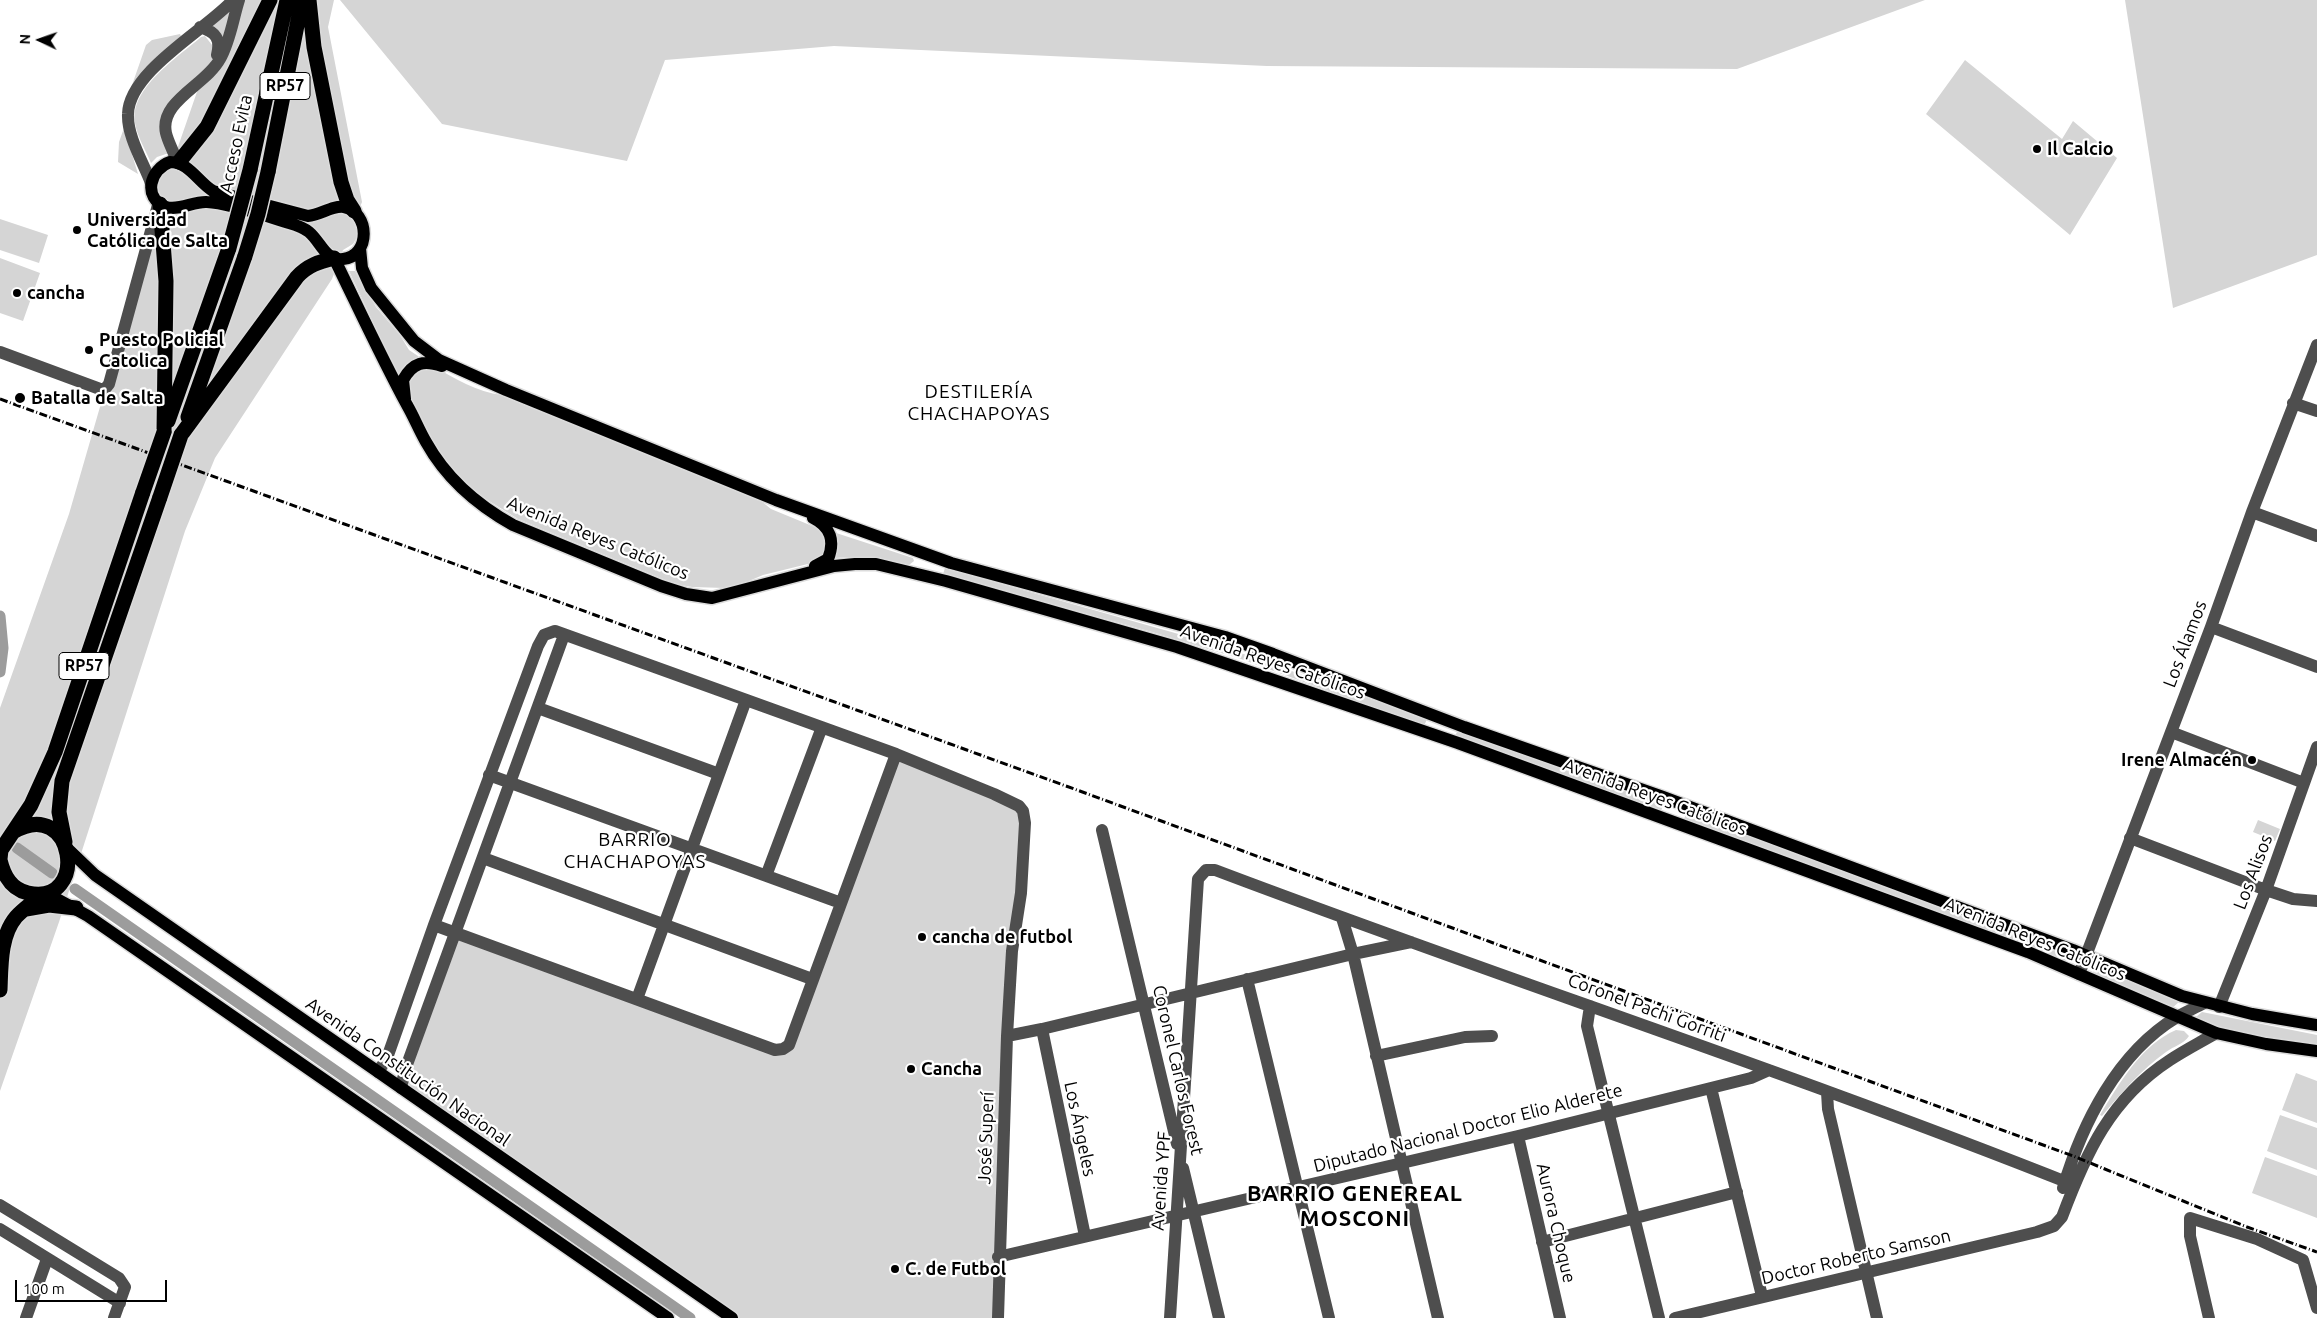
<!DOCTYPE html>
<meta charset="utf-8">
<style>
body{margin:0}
#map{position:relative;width:2317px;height:1318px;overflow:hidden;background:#fff;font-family:Ubuntu,sans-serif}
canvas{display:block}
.north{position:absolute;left:15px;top:15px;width:50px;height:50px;-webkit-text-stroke:4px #fff;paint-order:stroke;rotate:273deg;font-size:14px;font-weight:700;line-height:20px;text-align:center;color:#000}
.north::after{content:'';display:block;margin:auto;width:18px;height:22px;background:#000;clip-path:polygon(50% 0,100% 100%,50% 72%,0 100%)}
.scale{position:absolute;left:15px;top:1280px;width:152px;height:22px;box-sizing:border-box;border:2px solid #000;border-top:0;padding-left:6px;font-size:15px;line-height:18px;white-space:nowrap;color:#000;-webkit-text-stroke:4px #fff;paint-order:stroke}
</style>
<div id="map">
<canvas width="2317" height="1318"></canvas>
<div class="north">N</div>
<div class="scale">100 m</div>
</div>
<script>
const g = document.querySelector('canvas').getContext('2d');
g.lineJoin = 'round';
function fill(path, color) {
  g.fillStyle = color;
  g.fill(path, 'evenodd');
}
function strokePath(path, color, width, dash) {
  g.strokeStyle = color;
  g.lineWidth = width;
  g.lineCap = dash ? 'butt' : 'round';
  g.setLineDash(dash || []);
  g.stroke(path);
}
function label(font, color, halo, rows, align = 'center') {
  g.font = font + ' Ubuntu,sans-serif';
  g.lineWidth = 4.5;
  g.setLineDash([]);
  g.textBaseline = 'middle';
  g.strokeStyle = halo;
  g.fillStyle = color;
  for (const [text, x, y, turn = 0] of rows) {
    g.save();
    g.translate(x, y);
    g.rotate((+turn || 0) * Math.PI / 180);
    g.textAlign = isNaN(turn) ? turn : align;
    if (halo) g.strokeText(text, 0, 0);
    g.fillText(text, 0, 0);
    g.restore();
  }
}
const green = new Path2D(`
 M227,0H334L328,27L362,202L354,222L358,233L356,239L353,244L343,250L332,279L215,458L185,531L59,922L0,1091V708L69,514L161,196C154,183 159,174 171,167L198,89L170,102L169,153L157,157L151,163C146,151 137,136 135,123C129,89 178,57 201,37L205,36L212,45L213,26Z
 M340,0H1925L1737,69L1267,66L834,46L665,60L627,161L442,124Z
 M2125,0H2317V255L2173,308Z
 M180,34L181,36L131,88L146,45L152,40Z
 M1965,60L2062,139L2073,121L2117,158L2070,235L1926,114Z
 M124,128L138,174L118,162L119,142Z
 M0,219L48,235L39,263L0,250Z
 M0,258L40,273L23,321L0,313Z
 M349,271H355L376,307L400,335L409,350L418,356V359L407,365L401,371L399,378Z
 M433,366C454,378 477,392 502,395L760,500L771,509L822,530L829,548L820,561L763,575L742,584L725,588L692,587L675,584L518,519L481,496L466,485L436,452L407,390V384L416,368Z
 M833,532L913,558L914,561L909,565C884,558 861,556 835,558Z
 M945,568L1221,646L1427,719L1424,726L1241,659L1152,632L943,574Z
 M1458,730L1663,805L1661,811L1455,736Z
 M896,754L1023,811L999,1318H736L401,1088L455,933L779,1050L789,1045Z
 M1686,814L1727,827L2073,958L2071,962L2062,960L1684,819Z
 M2258,820L2280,829L2275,841L2253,832Z
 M2096,966L2179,1002L2171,1009L2093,972Z
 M2202,1012L2317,1035V1046L2275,1039L2200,1023L2197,1021L2196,1017Z
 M2176,1030L2184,1031L2189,1036C2184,1044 2174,1046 2166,1052C2142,1069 2121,1093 2102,1116L2100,1115C2119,1084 2141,1045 2176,1030Z
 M2296,1073L2317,1081V1123L2282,1110Z
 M2280,1115L2317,1128V1170L2267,1151Z
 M2265,1157L2317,1176V1218L2252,1193Z`);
const canal = new Path2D(`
 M0,616L3,648L0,672
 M17,848L52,873
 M75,889L690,1318`);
const minor = new Path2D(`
 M200,27C216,32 221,39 217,55
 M177,162C174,152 168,142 166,133C159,101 206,85 220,59C230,42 233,19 239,0
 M151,183C143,162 127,136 128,114C129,71 207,29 233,0
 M0,352L100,389H105L109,384L158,205
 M2293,403L2317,411
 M2252,512L2317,536
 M2211,627L2317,667
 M538,708L719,774
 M2171,732L2304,783
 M489,775L841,903
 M1102,830L1177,1144
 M2130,838L2266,890L2293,899L2317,901
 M483,858L812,979
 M766,876L822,727
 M1342,918L1353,954L1438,1318
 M434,925L775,1050L783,1049L789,1045L896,754
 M2079,974L2211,627L2252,512L2317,345
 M1247,979L1329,1318
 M637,999L746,700
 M1590,1006L1587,1026L1659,1318
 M2219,1007L2266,890L2317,747
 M1042,1029L1085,1236
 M1007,1036L1042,1029L1353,954L1411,942
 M1376,1056L1465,1037L1492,1036
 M378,1072L387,1058L434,925L538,646L544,635L555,631L896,754L994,794L1019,806L1023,811L1025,823L1021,893L1012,951L1007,1036L998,1318
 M401,1088L405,1070L564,635
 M1711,1088L1762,1296
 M1827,1092L1828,1109L1877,1318
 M1518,1136L1560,1318
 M1183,1168L1219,1318
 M2063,1188C2082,1124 2117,1053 2177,1017C2185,1012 2195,1008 2204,1003
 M0,1205L119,1278L125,1287L114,1318
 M0,1229L120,1303
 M1542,1242L1737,1192
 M998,1257L1518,1136L1751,1078L1769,1070
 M26,1318L47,1259
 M1170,1318L1198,879L1206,870H1215C1500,978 1790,1072 2074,1185
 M1675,1318L2037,1232L2054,1226L2062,1217C2086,1153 2110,1099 2170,1060C2185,1050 2201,1042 2216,1033
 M2209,1318L2190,1236V1218L2257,1239L2303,1260L2317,1308`);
const major = new Path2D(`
 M170,162C189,162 198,182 213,191L308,216C320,215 333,205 344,207C370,212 371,256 343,259C325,261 321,242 309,232C304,228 296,225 289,223C266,216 230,203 207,202C194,201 179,211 166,207C142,198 150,169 170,162Z
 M360,248L362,268L371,288L414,341L439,360L506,390L776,500L951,563L1225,637L1273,654L1464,727L1663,797L2073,950L2182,996L2252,1014L2317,1025
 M334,258C358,307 381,357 407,405C414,417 419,430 426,442C446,478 477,505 513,525L661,586L686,594L712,598L834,566L855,564H876L946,581L1177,647L1458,743L2028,952L2216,1033L2266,1044L2317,1051
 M405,399L403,380C413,362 424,360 442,366
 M813,518C831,527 835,541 828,559L815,566
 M68,849L95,875L732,1318
 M46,893L88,916L668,1318`);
const highway = new Path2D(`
 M309,0L314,47L341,182L347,200L354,211
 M179,162L207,127L270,0
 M250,170L287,0
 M268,172L302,0
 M160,204L166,281L164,432
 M188,417L245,256
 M168,421L229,248
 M181,435L297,277C308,265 319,262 334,258
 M65,842L59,812L62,781L160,497
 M0,859L1,850L31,805L55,752L143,492
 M0,860C4,876 11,889 28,893C90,907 75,795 13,832
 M26,909L49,905L76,908
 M0,990C1,966 0,936 16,917C23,909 34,902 42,894`);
const rail = new Path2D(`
 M0,399L1077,790L2073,1156L2247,1227L2317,1252`);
const highwayBridge = new Path2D(`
 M229,248L250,170
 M245,256L258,214L268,172
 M143,492L164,432
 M160,497L181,435`);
const markers = [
 [2037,149,5,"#000"],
 [77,230,5,"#000"],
 [17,293,5,"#000"],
 [89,350,5,"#000"],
 [20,398,6,"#000"],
 [2252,760,5,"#000"],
 [922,937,5,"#000"],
 [911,1069,5,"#000"],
 [895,1269,5,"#000"]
];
const shields = [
 [285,86,50],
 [84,666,50]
];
const shieldNames = [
 ["RP57",285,86],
 ["RP57",84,666]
];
const streetNames = [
 ["Acceso Evita",236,144,-78],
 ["Avenida Reyes Católicos",598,538,22],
 ["Los Álamos",2185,644,-69],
 ["Avenida Reyes Católicos",1273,662,19],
 ["Avenida Reyes Católicos",1655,797,20],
 ["Los Alisos",2253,872,-69],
 ["Avenida Reyes Católicos",2035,939,22],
 ["Coronel Pachi Gorriti",1647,1008,20],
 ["Coronel Carlos Forest",1178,1070,77],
 ["Avenida Constitución Nacional",408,1072,35],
 ["Diputado Nacional Doctor Elio Alderete",1468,1128,-14],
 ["Los Ángeles",1080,1129,78],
 ["José Superí",986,1138,-88],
 ["Avenida YPF",1161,1181,-86],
 ["Aurora Choque",1556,1223,77],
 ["Doctor Roberto Samson",1856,1257,-13]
];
const poiNames = [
 ["Il Calcio",2047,149],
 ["Universidad",87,220],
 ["Católica de Salta",87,241],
 ["cancha",27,293],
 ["Puesto Policial",99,340],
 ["Catolica",99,361],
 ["Batalla de Salta",31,398],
 ["Irene Almacén",2242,760,"right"],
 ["cancha de futbol",932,937],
 ["Cancha",921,1069],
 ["C. de Futbol",905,1269]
];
const neighbourhoodNames = [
 ["DESTILERÍA",979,392],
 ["CHACHAPOYAS",979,414],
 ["BARRIO",635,840],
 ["CHACHAPOYAS",635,862]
];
const districtNames = [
 ["BARRIO GENEREAL",1355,1194],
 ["MOSCONI",1355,1219]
];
fill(green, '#d5d5d5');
strokePath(canal, '#9c9c9c', 11);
strokePath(major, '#dbdbdb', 15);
strokePath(highway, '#dbdbdb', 18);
strokePath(minor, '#4e4e4e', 12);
strokePath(major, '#000', 12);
strokePath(highway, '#000', 15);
strokePath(rail, '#000', 3, [8, 2.5, 1, 2.5]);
strokePath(highwayBridge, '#dbdbdb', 18, []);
strokePath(highwayBridge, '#000', 15);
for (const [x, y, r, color] of markers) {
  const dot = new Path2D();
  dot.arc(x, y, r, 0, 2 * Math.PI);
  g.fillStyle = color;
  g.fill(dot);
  strokePath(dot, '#fff', 2);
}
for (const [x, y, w] of shields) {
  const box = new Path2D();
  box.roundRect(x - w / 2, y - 13.5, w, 27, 4);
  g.fillStyle = '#fff';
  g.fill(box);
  strokePath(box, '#000', 1);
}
label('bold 16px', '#000', null, shieldNames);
label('18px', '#000', '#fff', streetNames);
label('bold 18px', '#000', '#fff', poiNames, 'left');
g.letterSpacing = '1px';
label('19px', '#000', '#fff', neighbourhoodNames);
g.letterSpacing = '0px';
g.letterSpacing = '1px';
label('bold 22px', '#000', '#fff', districtNames);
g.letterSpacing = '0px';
</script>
